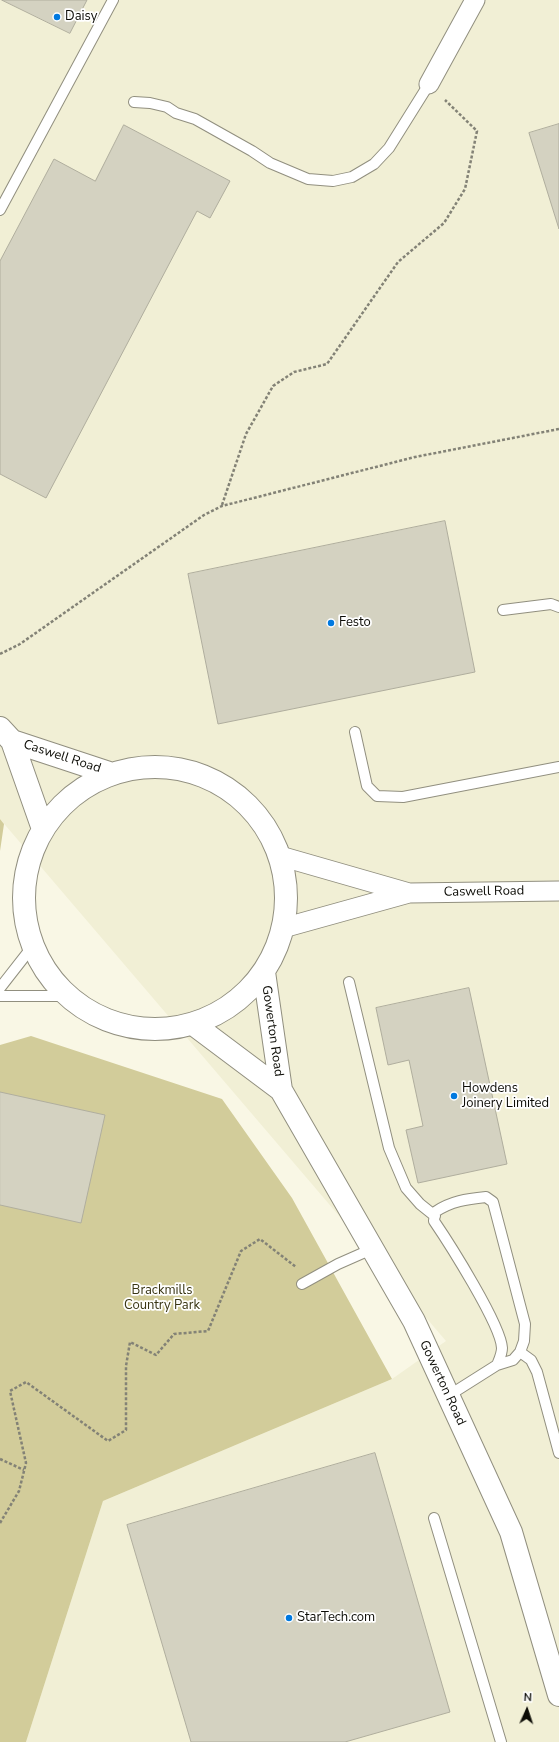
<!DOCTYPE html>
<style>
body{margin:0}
#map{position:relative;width:559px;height:1742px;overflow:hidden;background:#f9f7e5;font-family:"Nunito Sans",sans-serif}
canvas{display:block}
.north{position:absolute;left:507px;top:1690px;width:40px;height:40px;-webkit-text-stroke:3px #fff;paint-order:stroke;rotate:3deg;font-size:11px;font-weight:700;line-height:16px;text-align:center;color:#0c0c06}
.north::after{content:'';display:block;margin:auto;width:14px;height:18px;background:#0c0c06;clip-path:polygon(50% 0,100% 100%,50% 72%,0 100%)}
</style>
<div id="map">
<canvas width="559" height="1742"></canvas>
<div class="north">N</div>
</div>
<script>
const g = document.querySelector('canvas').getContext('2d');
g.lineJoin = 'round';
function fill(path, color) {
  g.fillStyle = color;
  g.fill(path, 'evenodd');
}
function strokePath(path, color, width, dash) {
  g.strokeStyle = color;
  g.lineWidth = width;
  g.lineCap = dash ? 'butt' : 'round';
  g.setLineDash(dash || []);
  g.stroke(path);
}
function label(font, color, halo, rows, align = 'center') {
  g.font = font + ' "Nunito Sans",sans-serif';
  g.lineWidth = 3.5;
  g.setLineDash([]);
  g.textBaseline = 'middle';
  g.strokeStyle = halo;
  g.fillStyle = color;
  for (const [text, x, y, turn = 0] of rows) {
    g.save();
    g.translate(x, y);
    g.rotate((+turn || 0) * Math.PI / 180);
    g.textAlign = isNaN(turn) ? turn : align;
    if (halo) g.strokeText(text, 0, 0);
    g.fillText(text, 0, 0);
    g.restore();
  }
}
const built = new Path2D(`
 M0,0H559V1742H26L103,1501L392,1379L446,1341L0,819Z`);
const green = new Path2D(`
 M0,819L4,824L0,851Z
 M31,1036L222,1099L292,1198L392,1379L103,1501L26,1742H0V1045Z`);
const building = new Path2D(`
 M2,0H87L70,33Z
 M559,124V229L529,133Z
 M124,125L230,181L210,218L197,211L46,498L0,474V261L54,159L95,181Z
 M445,521L475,672L218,724L188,574Z
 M469,988L507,1164L418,1183L406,1130L423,1126L409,1060L388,1065L376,1008Z
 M0,1092L105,1115L81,1223L0,1205Z
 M375,1453L450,1712L345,1742H191L127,1525Z`);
const path = new Path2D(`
 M222,505L246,434L273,386L294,372L327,364L398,262L444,223L465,189L477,131L445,100
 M0,654L20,644L204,515L222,506L415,457L559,429
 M0,1459L24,1470
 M0,1523L19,1491L26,1463L10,1391L26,1382L108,1441L126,1430V1366L130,1342L156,1355L174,1334L208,1331L241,1251L260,1239L296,1267`);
const service = new Path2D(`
 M134,102L150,103L167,107L176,113L195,119L252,151L270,163L308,179L333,181L352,177L374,164L389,148L429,84
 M0,210L113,0
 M503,610L551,604L559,607
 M355,732L367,786L377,796L403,797L559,767
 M349,982L389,1148L406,1188L420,1204L435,1216
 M0,988L32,947
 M0,996H66
 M302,1284L338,1264L372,1249
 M520,1352L531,1360L537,1372L559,1453
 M448,1396L497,1365L513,1360L520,1352L524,1341L525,1324L520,1305L493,1202L486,1197C467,1199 451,1201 435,1212L434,1221C449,1243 501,1325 502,1348C502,1354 499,1360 497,1365
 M434,1518L501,1742`);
const minor = new Path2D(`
 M429,84L475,0
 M280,856L409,893
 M283,928L409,893L559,891`);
const tertiary = new Path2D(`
 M0,728L12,741L43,829
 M12,741L112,774
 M24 898a131 131 0 1 1 262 0a131 131 0 1 1-262 0Z
 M264,972L281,1090L414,1321L511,1532L559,1695
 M193,1024L281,1090`);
const markers = [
 [57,17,4,"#0079e0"],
 [331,623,4,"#0079e0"],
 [454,1096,4,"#0079e0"],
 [289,1618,4,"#0079e0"]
];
const poiNames = [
 ["Daisy",65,17],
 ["Festo",339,623],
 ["Howdens",462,1089],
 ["Joinery Limited",462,1104],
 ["StarTech.com",297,1618]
];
const streetNames = [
 ["Caswell Road",62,757,18],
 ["Caswell Road",484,892,-1],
 ["Gowerton Road",272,1031,82],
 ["Gowerton Road",442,1383,65]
];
const parkNames = [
 ["Brackmills",162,1291],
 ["Country Park",162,1306]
];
fill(built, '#f1efd5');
fill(green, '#d2cc9a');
fill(building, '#d4d2c1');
strokePath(building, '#b0ae9e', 1);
strokePath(service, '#918f7f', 12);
strokePath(minor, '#918f7f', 21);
strokePath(tertiary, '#918f7f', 24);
strokePath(path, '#838276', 2.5, [3, 2]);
strokePath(service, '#fff', 10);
strokePath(minor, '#fff', 19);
strokePath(tertiary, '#fff', 22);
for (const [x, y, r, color] of markers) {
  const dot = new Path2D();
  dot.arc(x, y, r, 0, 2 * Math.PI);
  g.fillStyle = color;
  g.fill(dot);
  strokePath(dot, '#fff', 1.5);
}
label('13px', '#0c0c06', '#fff', poiNames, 'left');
label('13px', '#0c0c06', '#fff', streetNames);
label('13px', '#393514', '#fff', parkNames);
</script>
